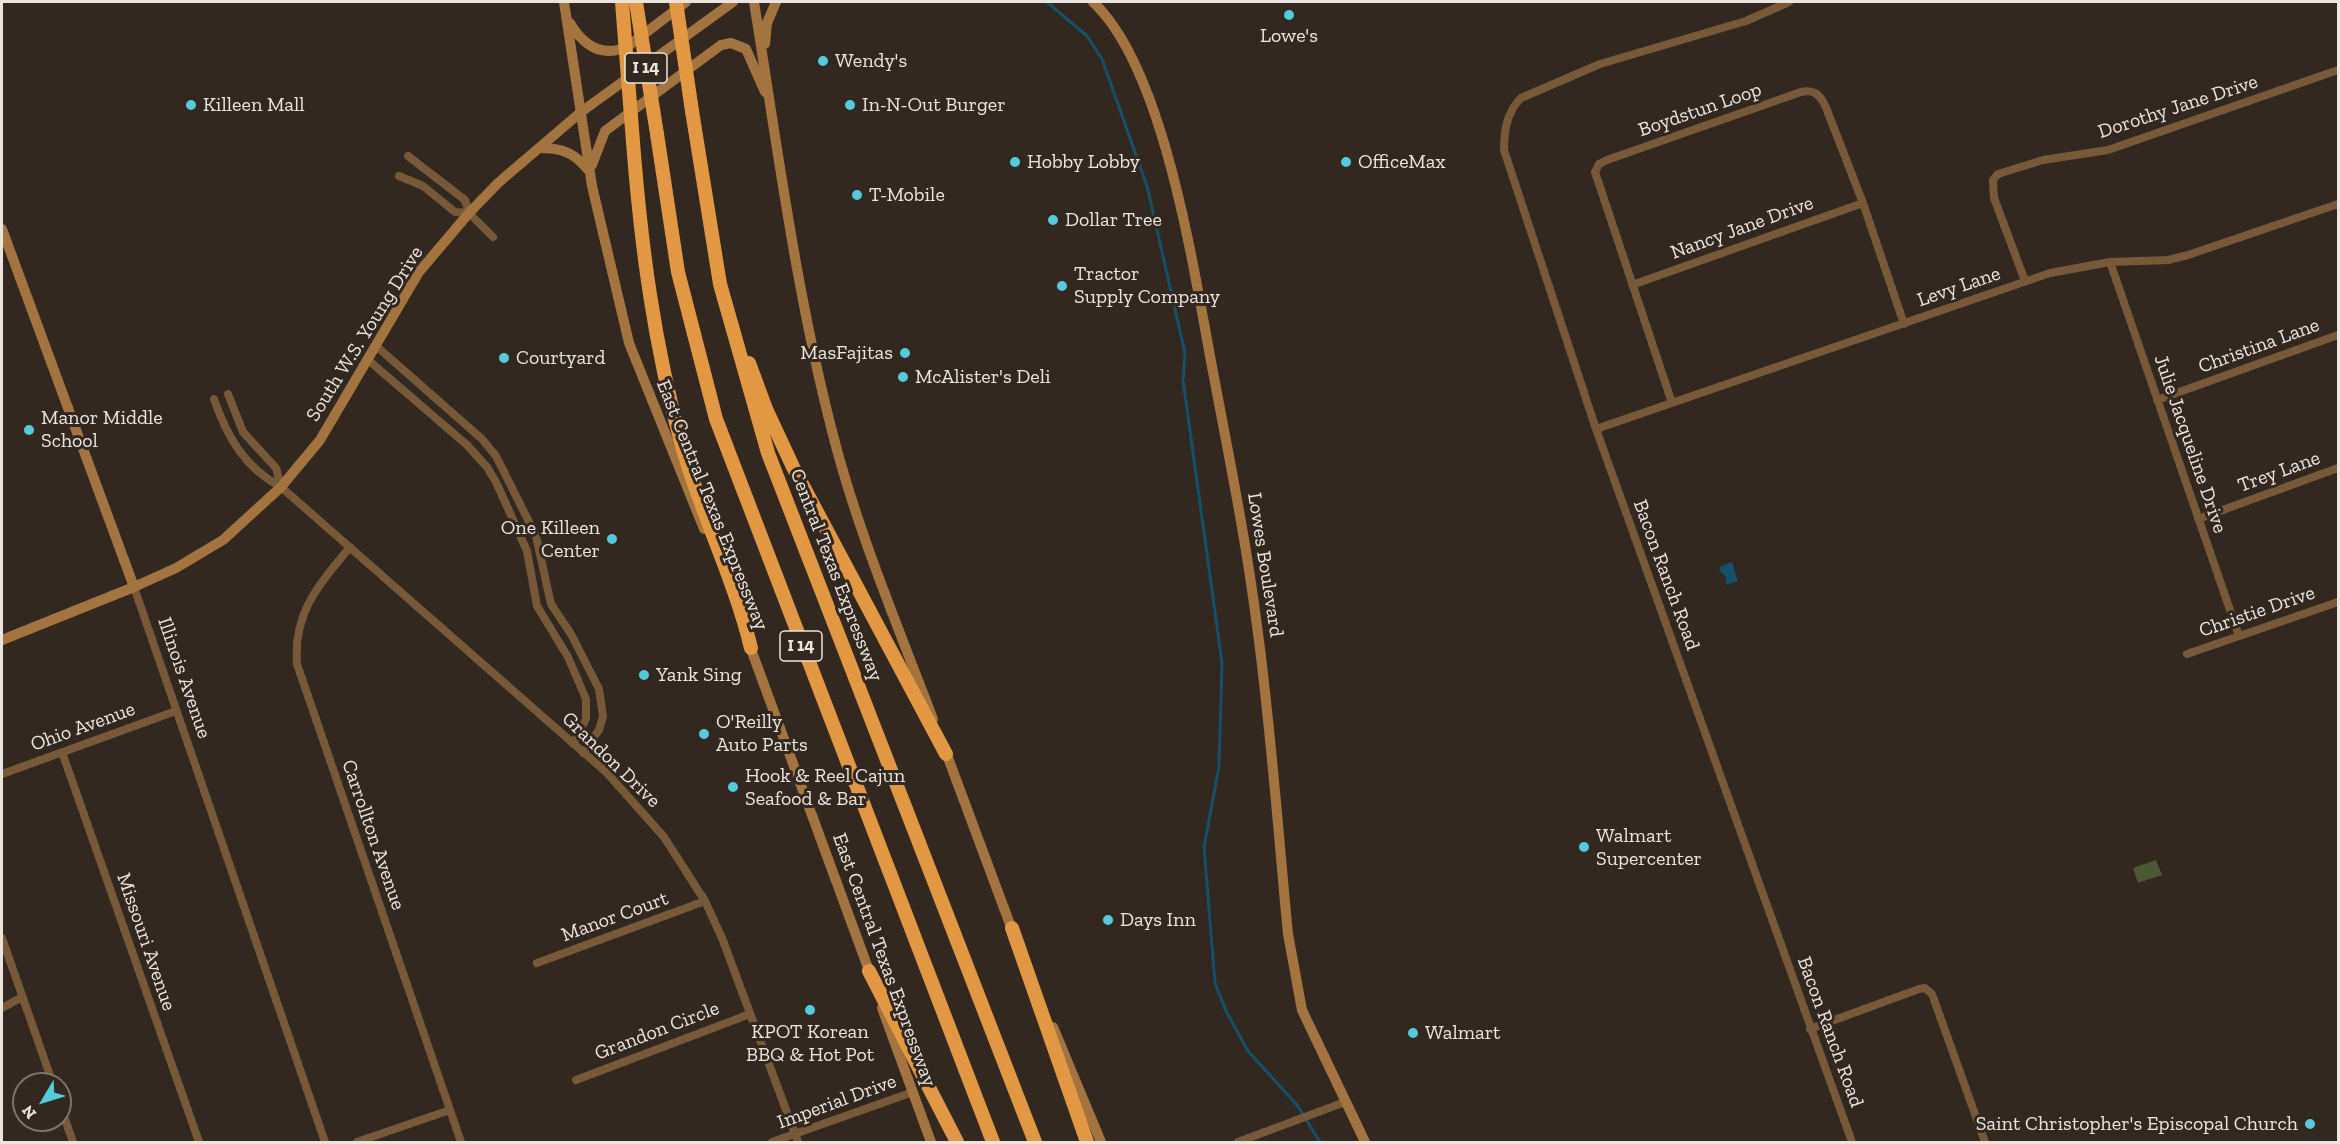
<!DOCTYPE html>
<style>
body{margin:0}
#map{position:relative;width:2340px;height:1144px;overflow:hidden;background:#32281f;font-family:"Zilla Slab",serif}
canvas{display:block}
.frame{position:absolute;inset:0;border:3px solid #ece5df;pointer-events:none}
.north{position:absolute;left:12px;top:1072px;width:60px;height:60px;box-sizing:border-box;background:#32281f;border:2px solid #7c746c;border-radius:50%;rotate:232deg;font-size:16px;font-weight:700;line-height:24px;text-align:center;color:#ece5df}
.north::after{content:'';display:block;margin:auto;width:21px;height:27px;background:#54cadd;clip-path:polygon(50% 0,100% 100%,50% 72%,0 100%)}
</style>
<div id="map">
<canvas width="2340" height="1144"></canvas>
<div class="frame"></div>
<div class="north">N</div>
</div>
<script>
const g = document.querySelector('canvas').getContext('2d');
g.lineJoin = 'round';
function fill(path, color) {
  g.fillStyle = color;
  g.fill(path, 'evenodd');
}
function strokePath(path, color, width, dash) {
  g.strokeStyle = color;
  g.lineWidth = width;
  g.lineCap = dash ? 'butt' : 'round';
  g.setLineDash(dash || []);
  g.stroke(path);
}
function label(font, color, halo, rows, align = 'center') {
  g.font = font + ' "Zilla Slab",serif';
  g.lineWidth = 6;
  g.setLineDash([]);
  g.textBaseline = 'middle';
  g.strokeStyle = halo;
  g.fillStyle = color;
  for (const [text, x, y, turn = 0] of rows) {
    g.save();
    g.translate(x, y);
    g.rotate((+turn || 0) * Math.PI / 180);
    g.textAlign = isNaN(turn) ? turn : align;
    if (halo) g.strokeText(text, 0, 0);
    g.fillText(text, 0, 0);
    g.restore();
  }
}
const green = new Path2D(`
 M2156,860L2162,875L2138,883L2133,868Z`);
const water = new Path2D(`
 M1732,562L1738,581L1726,585V577L1719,570L1721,566Z`);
const stream = new Path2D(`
 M1047,2L1087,36L1102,59L1147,186L1185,353L1183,380L1222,663L1219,767L1204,847L1215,983L1226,1011L1248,1051L1297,1105L1320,1142`);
const street = new Path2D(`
 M1789,2L1746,21L1600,64L1521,98C1507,112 1504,130 1504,150L1596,429L1852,1142
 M408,156L465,200L469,213L493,237
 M399,176L423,186L455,212L469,213
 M2110,262L2239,636
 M2025,281L1994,198L1993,180L1998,174L2043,160L2108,150L2338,70
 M1632,285L1863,203
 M375,345L482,439L496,456L536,536L551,604L571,634L599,689L603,716L599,730L583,753
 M367,359L467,445L487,467L496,482L527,551L537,606L568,657L586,699V719L573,744
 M228,394L243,432L276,468L281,487
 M214,399C227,437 245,468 281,487L607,773L664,837L705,901L722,938L798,1142
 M2157,400L2338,335
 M1672,403L1595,172L1599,164L1607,160L1801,92C1814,89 1819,94 1825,105L1863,203L1904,324
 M1596,429L2050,273L2110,262L2168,260L2188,255L2338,204
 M2198,519L2338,468
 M350,547C319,585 293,612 297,664L461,1142
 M134,587L325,1142
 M2187,654L2338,602
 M62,752L199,1142
 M2,774L176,711
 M2,938L53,1084
 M537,963L705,901
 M2,1008L22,997
 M1810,1029L1919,989L1925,988L1932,994L1985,1142
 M576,1080L750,1014
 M60,1105L73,1142
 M357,1142L450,1110
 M772,1142L913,1092
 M1238,1142L1345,1102`);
const secondary = new Path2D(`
 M564,2L592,186L629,343L704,529
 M754,2C777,145 796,291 832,431C857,530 897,624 933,719
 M1093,2C1161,65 1191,253 1208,345C1225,438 1245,531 1257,626C1271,728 1278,831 1288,934L1302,1010L1365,1142
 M570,23C583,45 601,58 627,47L686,2
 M765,44L767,23L776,2
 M540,148C562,148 575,153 588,170
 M592,165L605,131L721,45L731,43L746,49L765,92
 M2,229L134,587
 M2,640L134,587L176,568L223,540L281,487L320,440L419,272L469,213L498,183L581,112L733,2
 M748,641L871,976
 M944,747L1014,935
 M882,1008L931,1142
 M1053,1027L1101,1142`);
const highway = new Path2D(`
 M692,111L720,284L768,453L1035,1142
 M657,134L678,272L716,419L993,1142
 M633,142C641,245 654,345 682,446C701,514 734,578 751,648
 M749,363L766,409L793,467L946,754
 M1012,928L1087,1142
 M869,971L957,1142`);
const highwayBridge = new Path2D(`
 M622,2L633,142
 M636,2L657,134
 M676,2L692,111`);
const markers = [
 [1289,15,6,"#54cadd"],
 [823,61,6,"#54cadd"],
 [191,105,6,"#54cadd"],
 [850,105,6,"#54cadd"],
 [1015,162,6,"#54cadd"],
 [1346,162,6,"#54cadd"],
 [857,195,6,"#54cadd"],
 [1053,220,6,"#54cadd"],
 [1062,286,6,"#54cadd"],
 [905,353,6,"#54cadd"],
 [504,358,6,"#54cadd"],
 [903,377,6,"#54cadd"],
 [29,430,6,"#54cadd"],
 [612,539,6,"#54cadd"],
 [644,675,6,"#54cadd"],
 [704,734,6,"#54cadd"],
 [733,787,6,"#54cadd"],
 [1584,847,6,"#54cadd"],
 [1108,920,6,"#54cadd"],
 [810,1010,6,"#54cadd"],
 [1413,1033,6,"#54cadd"],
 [2310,1124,6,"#54cadd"]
];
const shields = [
 [646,68,42],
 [801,646,42]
];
const shieldNames = [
 ["I 14",646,68],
 ["I 14",801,646]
];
const poiNames = [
 ["Lowe's",1289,36,"center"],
 ["Wendy's",835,61],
 ["Killeen Mall",203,105],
 ["In-N-Out Burger",862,105],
 ["Hobby Lobby",1027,162],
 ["OfficeMax",1358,162],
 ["T-Mobile",869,195],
 ["Dollar Tree",1065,220],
 ["Tractor",1074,274],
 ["Supply Company",1074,297],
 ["MasFajitas",893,353,"right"],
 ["Courtyard",516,358],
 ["McAlister's Deli",915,377],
 ["Manor Middle",41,418],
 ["School",41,441],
 ["One Killeen",600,528,"right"],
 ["Center",600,551,"right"],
 ["Yank Sing",656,675],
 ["O'Reilly",716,722],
 ["Auto Parts",716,745],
 ["Hook & Reel Cajun",745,776],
 ["Seafood & Bar",745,799],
 ["Walmart",1596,836],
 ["Supercenter",1596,859],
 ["Days Inn",1120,920],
 ["KPOT Korean",810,1032,"center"],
 ["BBQ & Hot Pot",810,1055,"center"],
 ["Walmart",1425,1033],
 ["Saint Christopher's Episcopal Church",2298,1124,"right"]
];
const streetNames = [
 ["Dorothy Jane Drive",2178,107,-18],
 ["Boydstun Loop",1700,110,-19],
 ["Nancy Jane Drive",1742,228,-20],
 ["Levy Lane",1959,287,-19],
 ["South W.S. Young Drive",365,334,-58],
 ["Christina Lane",2259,346,-20],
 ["Julie Jacqueline Drive",2190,444,71],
 ["Trey Lane",2279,472,-20],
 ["East Central Texas Expressway",712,505,68],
 ["Lowes Boulevard",1265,565,81],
 ["Central Texas Expressway",836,575,69],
 ["Bacon Ranch Road",1666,575,70],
 ["Christie Drive",2257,612,-19],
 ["Illinois Avenue",184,678,71],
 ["Ohio Avenue",83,727,-20],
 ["Grandon Drive",611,760,44],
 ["Carrollton Avenue",373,835,71],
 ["Manor Court",615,917,-20],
 ["Missouri Avenue",146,942,71],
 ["East Central Texas Expressway",884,960,70],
 ["Grandon Circle",657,1031,-21],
 ["Bacon Ranch Road",1830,1032,70],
 ["Imperial Drive",837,1102,-20]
];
fill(green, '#4a5834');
fill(water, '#15506b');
strokePath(stream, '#15506b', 3);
strokePath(street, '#77593a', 8);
strokePath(secondary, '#a37340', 10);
strokePath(highway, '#e29843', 14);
strokePath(highwayBridge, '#e29843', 14);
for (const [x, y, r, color] of markers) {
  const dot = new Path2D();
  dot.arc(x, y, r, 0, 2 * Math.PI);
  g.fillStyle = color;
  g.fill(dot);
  strokePath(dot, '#32281f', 2);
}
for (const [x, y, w] of shields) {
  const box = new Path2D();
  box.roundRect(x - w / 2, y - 15, w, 30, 4.5);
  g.fillStyle = '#32281f';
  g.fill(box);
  strokePath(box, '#ece5df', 1.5);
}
label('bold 18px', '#ece5df', null, shieldNames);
label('20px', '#ece5df', '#32281f', poiNames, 'left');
label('20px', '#ece5df', '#32281f', streetNames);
</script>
